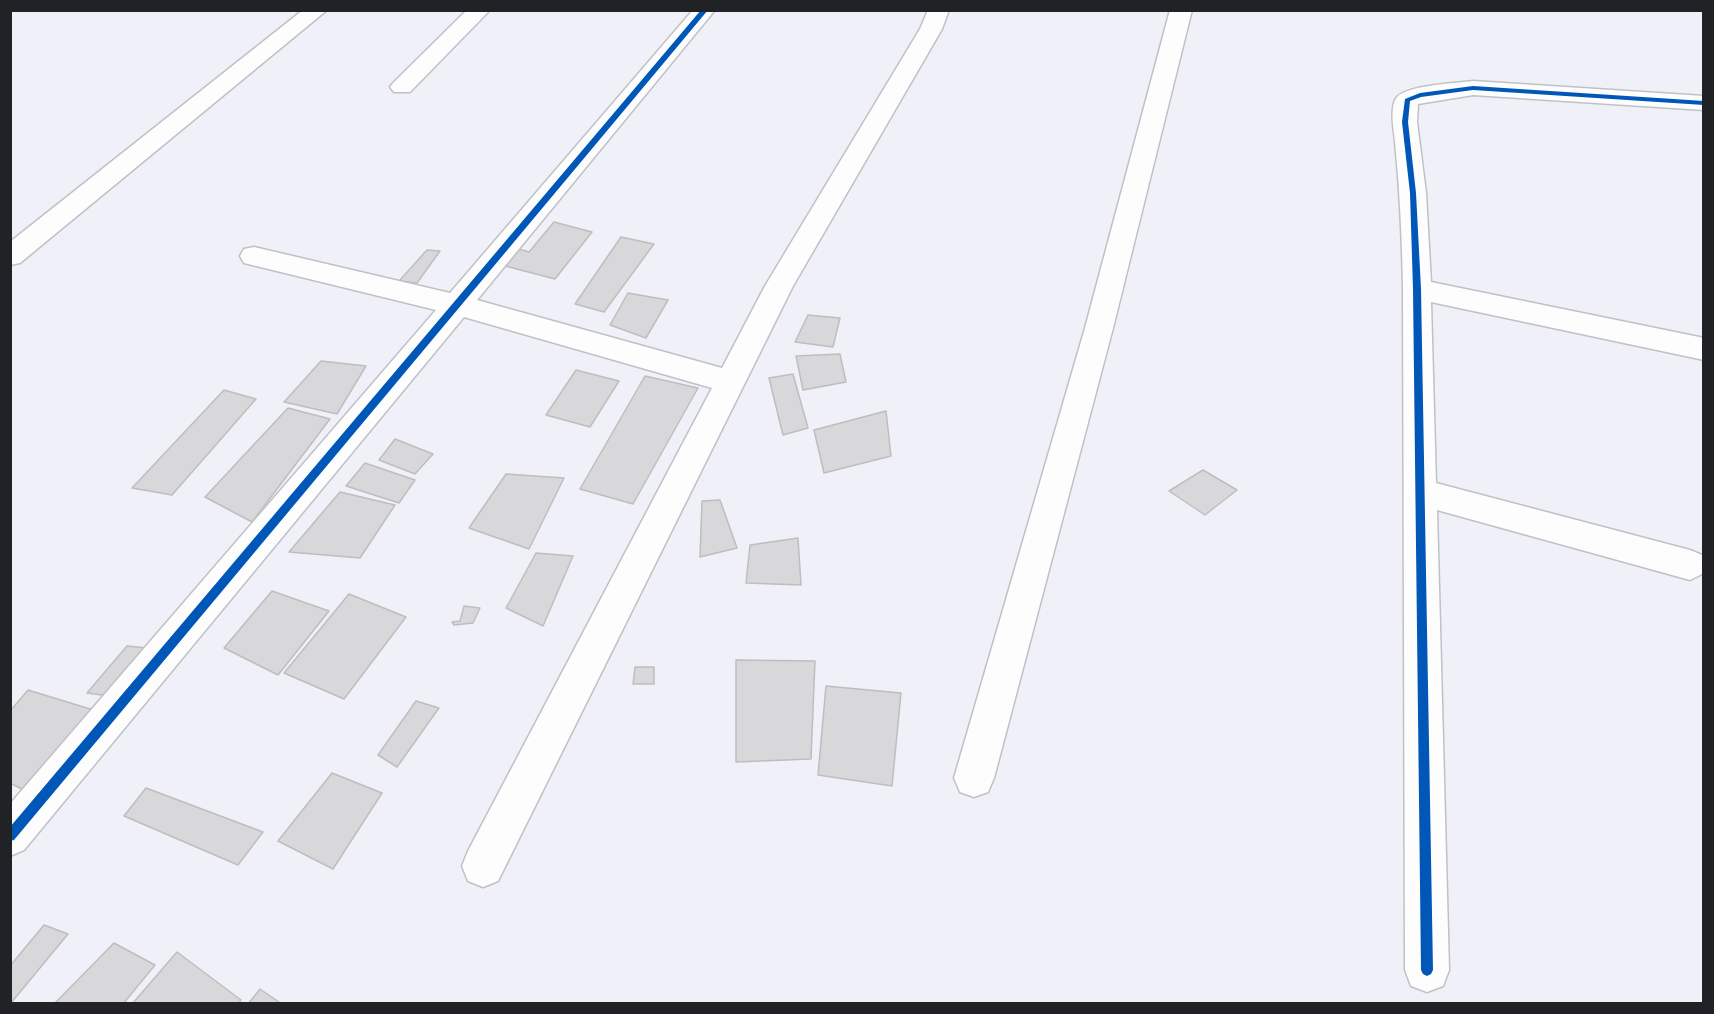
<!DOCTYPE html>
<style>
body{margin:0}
#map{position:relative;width:1714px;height:1014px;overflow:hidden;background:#f0f1f8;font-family:"Roboto Condensed",sans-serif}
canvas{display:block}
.frame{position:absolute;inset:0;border:12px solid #212226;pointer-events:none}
</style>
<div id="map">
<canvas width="1714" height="1014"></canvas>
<div class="frame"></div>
</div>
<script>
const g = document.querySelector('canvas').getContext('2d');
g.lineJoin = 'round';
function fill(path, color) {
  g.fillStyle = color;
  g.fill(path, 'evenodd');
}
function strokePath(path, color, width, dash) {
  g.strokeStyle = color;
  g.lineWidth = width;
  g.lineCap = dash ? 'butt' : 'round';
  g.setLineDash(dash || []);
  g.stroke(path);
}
const building = new Path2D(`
 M554,222L592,232L555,279L505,266L519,249L529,252Z
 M621,237L654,244L604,312L575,304Z
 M427,250L440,251L417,283L399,281Z
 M628,293L668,300L646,338L610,325Z
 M808,315L840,318L833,347L795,342Z
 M840,354L846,382L803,390L796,356Z
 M321,361L366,366L337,414L284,402Z
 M576,370L619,381L590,427L546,415Z
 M793,374L808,428L783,435L769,378Z
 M645,376L698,388L633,504L580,489Z
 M224,390L256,399L172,495L132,488Z
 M288,408L330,419L252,522L205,497Z
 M886,411L891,456L824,473L814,430Z
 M395,439L433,454L415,474L379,460Z
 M365,463L415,480L399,503L346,486Z
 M1203,470L1237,490L1205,515L1169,491Z
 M506,474L564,478L529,549L469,528Z
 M340,492L395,505L360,558L289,552Z
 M720,500L737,548L700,557L702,501Z
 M798,538L801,585L746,583L750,545Z
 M536,553L573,556L543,626L506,608Z
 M272,591L329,611L278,675L224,648Z
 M349,594L406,617L344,699L284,673Z
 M464,606L480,608L473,623L454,625L452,622L460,621Z
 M127,646L147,648L109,696L87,693Z
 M736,660L815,661L811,759L736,762Z
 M635,667H654V684H633Z
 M826,686L901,693L892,786L818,775Z
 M28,690L100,712L36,796L10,783V711Z
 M416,701L439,708L397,767L378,755Z
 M332,773L382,793L333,869L278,841Z
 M146,788L263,832L238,865L124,816Z
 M44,925L68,934L11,1003L10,966Z
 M114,943L155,965L123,1004H54Z
 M177,952L241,1000L238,1004H132Z
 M260,989L282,1004H248Z`);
const street = new Path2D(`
 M303,10H327L20,263L10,265V242Z
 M467,10H490L410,92H394L390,87L394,82Z
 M693,10H715L477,300L722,368L765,286L920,29L928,10H949L942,29L793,286L498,881L483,887L468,881L462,866L468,851L712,388L464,317L24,850L10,856V804L436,310L244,263L240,256L244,249L254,247L450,293Z
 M1170,10H1192L1113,328L994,778L988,792L974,797L960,792L954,778L1085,328Z
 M1473,81L1704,96V110L1473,95L1418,104L1417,122L1426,193L1431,282L1704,338V360L1431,302L1436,483L1690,550L1702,555L1704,573L1690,580L1437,510L1449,970L1443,986L1427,992L1411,986L1405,970L1403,289C1402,240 1400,191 1395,142C1394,130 1389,107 1397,97C1408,85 1457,83 1473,81Z`);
const cycleway = new Path2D(`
 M701,10H708L14,840L10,841V827Z
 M1473,86L1704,101V105L1473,90L1421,97L1410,101L1408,122L1416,193L1421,289L1433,970L1431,974L1427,976L1423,974L1421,970L1413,289L1410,193L1402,122L1405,99L1420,93Z`);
fill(building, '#d8d7d9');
strokePath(building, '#bebdbf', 1.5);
strokePath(street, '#c0c1c6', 3);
fill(street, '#fdfdfe');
fill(cycleway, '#0057b8');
</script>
